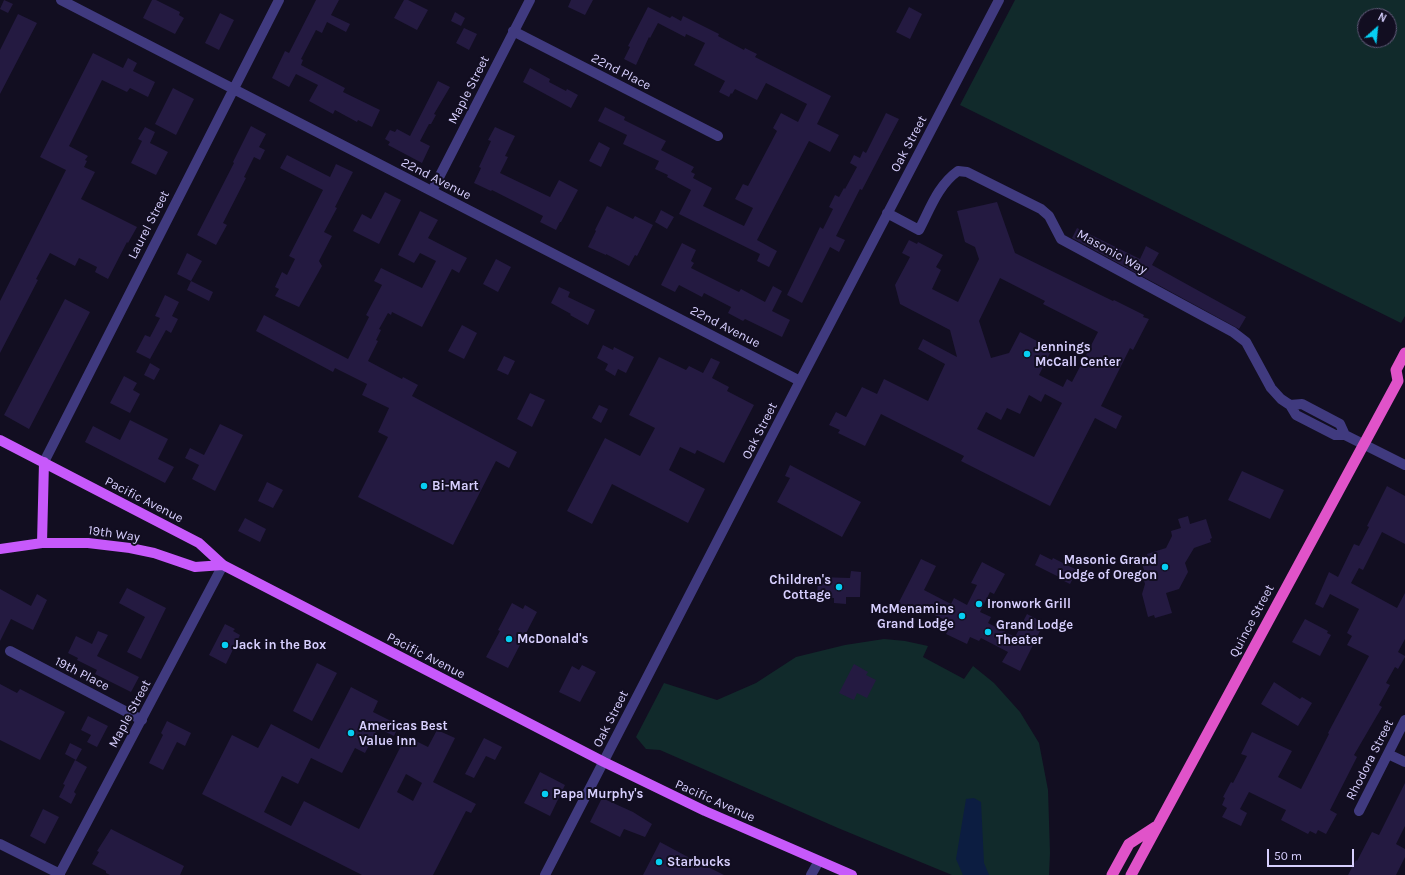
<!DOCTYPE html>
<style>
body{margin:0}
#map{position:relative;width:1405px;height:875px;overflow:hidden;background:#120e21;font-family:Karla,sans-serif}
canvas{display:block}
.north{position:absolute;left:1357px;top:8px;width:40px;height:40px;box-sizing:border-box;background:#120e21;border:1px solid #615b79;border-radius:50%;rotate:27deg;font-size:11px;font-weight:700;line-height:16px;text-align:center;color:#d7cffe}
.north::after{content:'';display:block;margin:auto;width:14px;height:18px;background:#06cef2;clip-path:polygon(50% 0,100% 100%,50% 72%,0 100%)}
.scale{position:absolute;left:1267px;top:849px;width:87px;height:18px;box-sizing:border-box;border:2px solid #d7cffe;border-top:0;padding-left:5px;font-size:12px;line-height:14px;white-space:nowrap;color:#d7cffe;-webkit-text-stroke:3px #120e21;paint-order:stroke}
</style>
<div id="map">
<canvas width="1405" height="875"></canvas>
<div class="north">N</div>
<div class="scale">50 m</div>
</div>
<script>
const g = document.querySelector('canvas').getContext('2d');
g.lineJoin = 'round';
function fill(path, color) {
  g.fillStyle = color;
  g.fill(path, 'evenodd');
}
function strokePath(path, color, width, dash) {
  g.strokeStyle = color;
  g.lineWidth = width;
  g.lineCap = dash ? 'butt' : 'round';
  g.setLineDash(dash || []);
  g.stroke(path);
}
function label(font, color, halo, rows, align = 'center') {
  g.font = font + ' Karla,sans-serif';
  g.lineWidth = 4;
  g.setLineDash([]);
  g.textBaseline = 'middle';
  g.strokeStyle = halo;
  g.fillStyle = color;
  for (const [text, x, y, turn = 0] of rows) {
    g.save();
    g.translate(x, y);
    g.rotate((+turn || 0) * Math.PI / 180);
    g.textAlign = isNaN(turn) ? turn : align;
    if (halo) g.strokeText(text, 0, 0);
    g.fillText(text, 0, 0);
    g.restore();
  }
}
const green = new Path2D(`
 M1015,0H1405V316L1401,323L960,105ZM1365,16H1389V40H1365Z
 M884,639L905,641L928,646L923,657L964,679L973,666L994,683L1020,712L1039,743L1048,790L1050,853L1049,875H952L838,828L660,750L646,749L636,737L664,683L717,700L756,683L796,657L845,645Z`);
const water = new Path2D(`
 M974,798L981,802L984,863L989,875H963L956,859L966,799Z`);
const building = new Path2D(`
 M4,0L13,4L8,13L0,9Z
 M152,0H156L180,12L179,15L184,18L175,34L143,18Z
 M316,0H339L331,15L350,24L346,32L327,22L322,33L316,30L301,59L303,60L301,65L345,88L343,92L380,110L372,127L358,120L357,122L335,110L333,114L309,101L318,85L296,74L289,87L272,78L285,51L289,53Z
 M404,0H408L428,10L417,30L394,18Z
 M571,0H593L585,15L568,7Z
 M648,7L670,18L672,16L681,21L683,16L719,34L718,36L744,50L745,48L757,54L755,57L831,96L817,124L839,135L830,152L809,141L757,240L777,251L769,267L757,261L760,254L679,214L691,190L667,177L668,175L655,169L659,161L623,144L627,135L598,121L605,107L625,117L624,120L666,141L661,150L694,167L691,172L695,174L693,178L712,188L703,206L744,226L753,208L735,199L743,184L748,186L777,131L773,128L781,113L798,122L807,104L766,83L757,100L735,89L732,94L731,93L729,97L719,92L725,81L694,65L705,43L686,34L685,37L658,23L650,38L649,37L636,65L624,59L630,47L628,46Z
 M909,7L922,14L910,39L896,32Z
 M455,12L465,18L461,26L451,21Z
 M220,13L234,20L219,50L205,43Z
 M18,14L37,23L0,94V50Z
 M464,28L477,34L469,50L456,43Z
 M93,53L123,68L128,58L137,63L133,71L155,82L148,97L130,88L127,92L102,80L69,146L88,156L85,160L87,161L84,167L95,172L81,199L137,227L128,243L127,242L108,279L95,272L97,267L79,258L75,266L50,253L36,279L38,280L0,353V301L66,170L40,157Z
 M530,68L550,79L549,82L566,91L567,89L578,95L571,108L523,82Z
 M438,81L450,87L434,114L436,115L431,124H429L420,141L430,146L422,163L388,145L390,142L385,139L390,130L395,132L397,129L410,136Z
 M173,88L194,99L176,135L155,124Z
 M886,113L899,119L862,190L860,189L836,236L845,240L839,252L830,247L802,303L787,295L820,227L823,229L833,209L829,207L835,195L839,197L844,188L845,189L857,167L850,163L854,155L860,158L863,151L866,153Z
 M251,126L266,134L259,147L265,150L260,160L254,157L244,177L246,178L223,223L227,225L216,245L197,235L234,163L233,162Z
 M145,127L155,132L150,143L168,152L156,175L131,163L142,141L138,139Z
 M495,127L515,136L505,156L508,157L500,173L550,197L559,180L578,190L561,222H560L556,230L540,222L543,216L492,190L491,191L474,183L481,168L479,167L491,141L488,140Z
 M599,142L610,148L601,167L589,161Z
 M287,155L330,177L336,164L353,172L335,207L337,208L324,232L332,236L319,261L322,266L299,307L275,296L279,289L275,287L282,272L287,275L295,259L289,256L323,190L280,168Z
 M385,192L401,200L379,244L353,231L362,214L371,219Z
 M997,202L1015,253L1113,301L1114,300L1144,315L1143,317L1149,319L1133,350L1130,348L1101,406L1122,416L1116,429L1095,418L1050,506L961,461L964,456L881,414L865,446L838,433L840,430L829,425L836,412L846,417L862,387L877,394L884,379L928,401L945,364L918,349L923,339L957,357L950,330L900,304L895,285L910,257L902,253L909,240L917,244L918,242L943,255L936,267L941,270L932,289L958,302L979,259L975,247L965,242L957,211ZM1000,278L1045,301L1043,304L1098,332L1072,382L1067,379L1063,387L1039,375L1052,349L1020,332L1009,353L991,358L979,321ZM1045,394L1062,403L1034,457L977,429L986,412L1001,420L1007,408L1020,414L1029,395L1041,402Z
 M607,206L633,219L635,216L653,225L637,256L635,255L629,266L606,254V255L588,247L596,231L595,230Z
 M661,210L674,217L667,229L655,222Z
 M420,211L438,220L428,238L467,258L459,273L452,269L422,327L392,312L391,315L388,313L379,329L381,330L376,340L378,341L368,361L402,379L403,377L418,385L412,396L517,452L509,468L496,461L453,545L358,497L388,437L378,432L389,408L362,395L367,384L335,368L333,372L256,331L264,315L348,359L369,317L366,315L382,285L374,281L381,268L422,288L436,261L420,253L414,263L398,255Z
 M1077,228L1140,259L1146,246L1159,253L1152,265L1246,317L1239,329L1072,238Z
 M682,243L696,250L691,261L694,263L691,268L739,292L741,289L765,302L773,286L782,291L772,311L790,320L782,337L745,319L743,321L728,313L731,307L704,293L702,297L679,285L675,292L661,285Z
 M187,253L202,261L191,281L177,274Z
 M496,259L511,267L498,292L483,284Z
 M191,281L213,292L209,301L187,290Z
 M559,287L570,292L568,297L595,310L588,325L570,315L571,314L551,303Z
 M165,295L179,302L172,316L178,319L171,333L166,330L150,359L136,352L145,335L150,337L160,318L155,316Z
 M65,299L90,312L29,429L4,415Z
 M462,325L477,333L464,359L448,351Z
 M603,345L613,350L614,347L634,357L626,373L618,369L615,376L605,370L608,364L597,358Z
 M504,356L515,361L508,375L497,370Z
 M659,357L686,370L689,366L703,373L711,358L720,362L712,378L729,387L727,391L754,405L724,463L697,450L695,454L680,447L669,470L705,489L688,523L612,484L592,524L567,511L605,438L640,456L655,428L629,415Z
 M150,363L160,369L154,380L144,375Z
 M124,376L137,383L133,390L140,394L130,413L110,403Z
 M530,393L545,400L532,427L517,419Z
 M599,405L608,409L601,423L592,418Z
 M130,420L168,439L158,459L174,467L165,483L85,442L93,426L120,440Z
 M220,424L243,435L215,491L192,479L199,465L185,458L190,448L204,455Z
 M790,465L861,502L842,537L777,502L790,478L785,476Z
 M1242,471L1284,490L1270,519L1228,500Z
 M267,482L283,490L273,508L258,501Z
 M1387,486L1405,496V544L1382,532L1363,570L1359,568L1351,583L1397,608L1405,593V639L1398,652L1405,656V657L1398,669L1395,667L1386,683L1390,685L1379,705L1382,707L1354,755L1357,757L1330,810L1337,814L1326,834L1318,830L1316,834L1310,831L1308,834L1281,820L1286,810L1249,792L1240,809L1247,813L1241,826L1222,817L1227,808L1222,805L1225,798L1223,797L1231,782L1233,783L1247,756L1241,754L1252,732L1292,751L1278,777L1301,789L1329,734L1328,733L1369,656L1347,645L1352,636L1347,633L1359,609L1330,594L1323,608L1315,604L1329,572L1338,577L1354,544L1359,546L1369,527L1367,526Z
 M1188,516L1190,524L1206,519L1212,538L1210,539L1211,542L1194,548L1185,563L1188,572L1179,589L1166,593L1172,613L1155,618L1154,615L1148,617L1142,594L1145,584L1142,574L1145,573L1141,561L1148,559L1147,554L1166,548L1172,536L1171,531L1181,528L1178,519Z
 M245,518L266,529L260,542L238,531Z
 M1040,554L1052,560L1053,558L1077,570L1070,584L1060,579L1061,578L1035,565Z
 M921,559L936,566L924,590L951,604L954,598L967,605L977,585L971,583L982,562L1005,574L994,594L990,592L980,612L991,617L988,623L1015,637L1027,614L1044,623L1020,671L1002,662L1008,652L981,638L979,641L970,637L967,644L946,634L950,627L942,622L943,619L916,606L912,614L897,606Z
 M851,571L861,572L860,597H846V604L834,603V598L817,597L818,577L850,578Z
 M127,588L166,608L141,659L127,652L145,617L119,603Z
 M0,589L31,606L37,594L47,600L33,630L11,619L0,641Z
 M512,603L523,609L525,605L537,612L508,668L486,657L500,631L498,630Z
 M1305,619L1328,631L1327,633L1331,635L1320,656L1292,642Z
 M225,624L235,629L233,631L240,635L226,664L209,655Z
 M98,631L108,635L97,656L139,677L131,692L95,674L97,670L77,660L78,658L68,653L76,636L92,644Z
 M317,663L337,673L312,721L293,711Z
 M854,664L868,672L866,675L876,680L867,698L857,693L854,700L839,693Z
 M582,665L596,672L580,702L559,692L572,666L579,670Z
 M1274,682L1300,699L1302,697L1312,703L1298,726L1261,704Z
 M0,684L17,693L20,689L65,712L40,760L0,740Z
 M351,687L378,701L373,712L399,725L394,736L378,728L365,753L355,748L342,773L311,758L298,784L282,776L264,812L291,826L304,801L359,829L406,736L428,747L437,730L455,738L433,782L476,804L471,813L466,811L433,875H362L202,794L232,735L258,748L271,724L319,749ZM406,774L422,783L413,801L397,792Z
 M88,716L108,726L97,747L87,742L91,735L81,730Z
 M167,721L191,733L185,746L177,742L163,770L149,763L163,735L161,733Z
 M484,738L502,747L495,760L486,756L474,778L465,774Z
 M70,743L82,749L76,760L65,754Z
 M75,760L87,767L74,792L76,794L71,804L59,797L65,785L63,784Z
 M540,772L565,785L550,816L524,803Z
 M1405,783V826L1396,844L1405,849V857L1396,875H1348L1356,860L1357,861L1372,832L1379,835Z
 M602,798L633,812L652,824L645,837L624,829L620,837L590,822Z
 M43,809L59,817L45,844L30,836Z
 M111,829L184,866L180,875H110L106,873V871L92,864L99,852L97,851Z
 M660,842L686,856L724,875H643Z`);
const minor = new Path2D(`
 M61,0L800,381
 M513,31L718,136
 M432,191L530,0
 M887,213L919,230C930,209 938,185 958,171L967,172L1041,209L1049,216L1061,239L1233,332L1246,342L1271,388L1281,399L1290,405L1296,415L1335,435H1345L1405,465
 M1290,405L1302,404L1340,424L1345,435
 M44,462L279,0
 M10,651L142,720
 M1388,754L1405,762
 M1359,811L1405,720
 M545,875L800,381L999,0
 M811,875L819,861`);
const tertiary = new Path2D(`
 M0,844L60,874
 M59,875L223,565`);
const primary = new Path2D(`
 M0,440L199,543L223,565L604,762L705,811L852,875
 M42,543L44,462
 M0,549L42,543H88L130,548L154,553L195,567L223,565`);
const trunk = new Path2D(`
 M1112,875L1129,844L1155,827
 M1131,875L1398,381L1396,370L1405,353`);
const markers = [
 [1027,354,4,"#06cef2"],
 [424,486,4,"#06cef2"],
 [1165,567,4,"#06cef2"],
 [839,587,4,"#06cef2"],
 [979,604,4,"#06cef2"],
 [962,616,4,"#06cef2"],
 [988,632,4,"#06cef2"],
 [509,639,4,"#06cef2"],
 [225,645,4,"#06cef2"],
 [351,733,4,"#06cef2"],
 [545,794,4,"#06cef2"],
 [659,862,4,"#06cef2"]
];
const streetNames = [
 ["22nd Place",621,72,27],
 ["Maple Street",469,90,-63],
 ["Oak Street",909,144,-62],
 ["22nd Avenue",436,179,27],
 ["Laurel Street",149,225,-63],
 ["Masonic Way",1112,252,29],
 ["22nd Avenue",725,327,27],
 ["Oak Street",760,431,-63],
 ["Pacific Avenue",144,500,27],
 ["19th Way",114,534,8],
 ["Quince Street",1252,621,-62],
 ["Pacific Avenue",426,656,27],
 ["19th Place",82,674,27],
 ["Maple Street",130,714,-62],
 ["Oak Street",611,719,-63],
 ["Rhodora Street",1370,760,-63],
 ["Pacific Avenue",715,801,24]
];
const poiNames = [
 ["Jennings",1035,347],
 ["McCall Center",1035,362],
 ["Bi-Mart",432,486],
 ["Masonic Grand",1157,560,"right"],
 ["Lodge of Oregon",1157,575,"right"],
 ["Children's",831,580,"right"],
 ["Cottage",831,595,"right"],
 ["Ironwork Grill",987,604],
 ["McMenamins",954,609,"right"],
 ["Grand Lodge",954,624,"right"],
 ["Grand Lodge",996,625],
 ["Theater",996,640],
 ["McDonald's",517,639],
 ["Jack in the Box",233,645],
 ["Americas Best",359,726],
 ["Value Inn",359,741],
 ["Papa Murphy's",553,794],
 ["Starbucks",667,862]
];
fill(green, '#112a2b');
fill(water, '#0c1d41');
fill(building, '#241a41');
strokePath(minor, '#403a7f', 10);
strokePath(tertiary, '#403a7f', 10);
strokePath(primary, '#c759fb', 10);
strokePath(trunk, '#e053c9', 11);
for (const [x, y, r, color] of markers) {
  const dot = new Path2D();
  dot.arc(x, y, r, 0, 2 * Math.PI);
  g.fillStyle = color;
  g.fill(dot);
  strokePath(dot, '#120e21', 1.5);
}
label('13px', '#d7cffe', '#120e21', streetNames);
label('bold 13px', '#d7cffe', '#120e21', poiNames, 'left');
</script>
